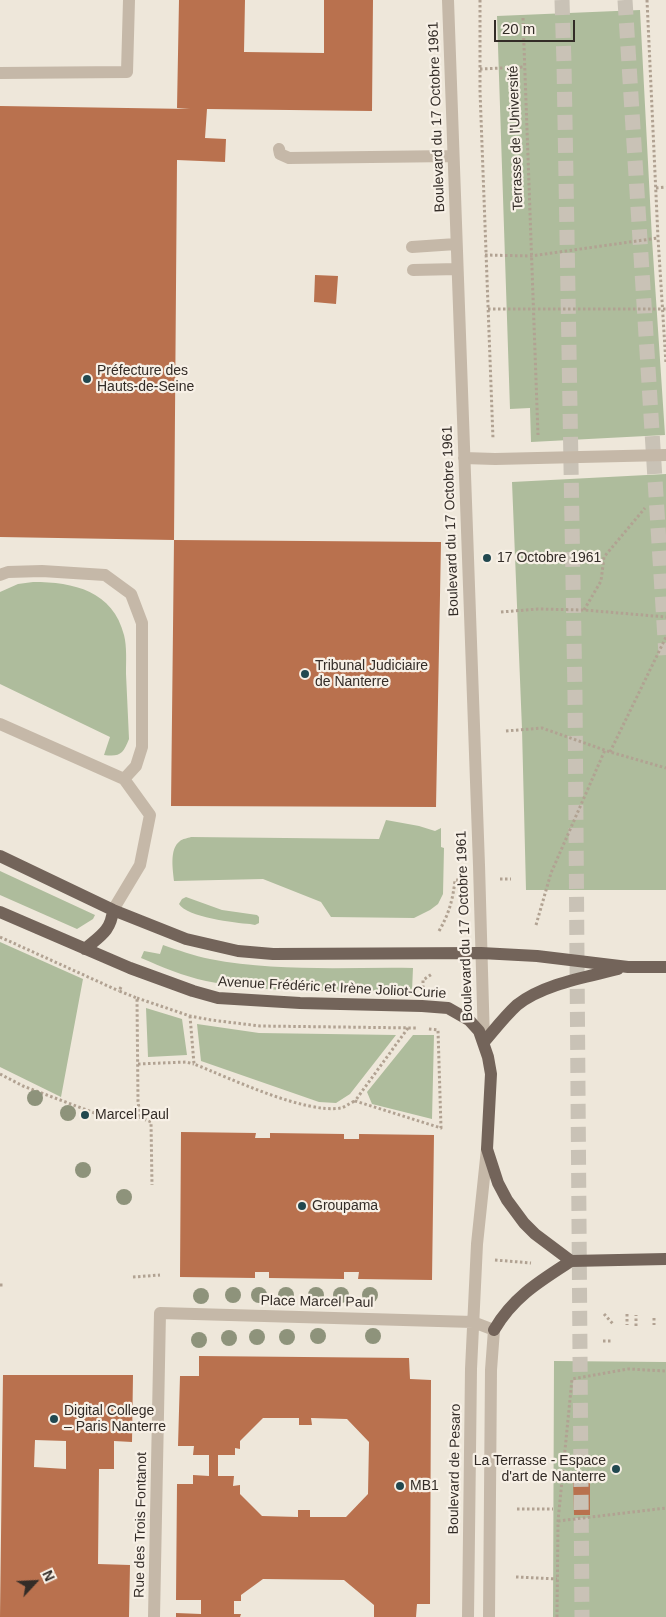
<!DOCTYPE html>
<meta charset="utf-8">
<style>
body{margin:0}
#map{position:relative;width:666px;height:1617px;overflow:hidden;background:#eee7da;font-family:Arial,sans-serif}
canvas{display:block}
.north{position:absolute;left:10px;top:1557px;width:50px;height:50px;-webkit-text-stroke:4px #f7f0e6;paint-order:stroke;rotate:65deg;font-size:14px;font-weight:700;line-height:20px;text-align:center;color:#332c27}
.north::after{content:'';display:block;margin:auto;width:18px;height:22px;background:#332c27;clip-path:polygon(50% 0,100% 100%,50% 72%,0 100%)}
.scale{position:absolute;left:494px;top:20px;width:81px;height:22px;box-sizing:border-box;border:2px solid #332c27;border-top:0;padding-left:6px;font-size:15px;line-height:18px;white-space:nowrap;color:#332c27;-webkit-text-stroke:4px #f7f0e6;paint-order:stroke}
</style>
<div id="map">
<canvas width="666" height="1617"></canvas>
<div class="north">N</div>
<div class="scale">20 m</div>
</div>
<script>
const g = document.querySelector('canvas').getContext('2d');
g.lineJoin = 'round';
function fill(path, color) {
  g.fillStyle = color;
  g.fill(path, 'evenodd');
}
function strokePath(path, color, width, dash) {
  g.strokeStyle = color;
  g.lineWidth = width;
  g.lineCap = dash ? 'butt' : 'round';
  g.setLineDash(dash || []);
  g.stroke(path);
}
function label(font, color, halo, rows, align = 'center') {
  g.font = font + ' Arial,sans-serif';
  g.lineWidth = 4.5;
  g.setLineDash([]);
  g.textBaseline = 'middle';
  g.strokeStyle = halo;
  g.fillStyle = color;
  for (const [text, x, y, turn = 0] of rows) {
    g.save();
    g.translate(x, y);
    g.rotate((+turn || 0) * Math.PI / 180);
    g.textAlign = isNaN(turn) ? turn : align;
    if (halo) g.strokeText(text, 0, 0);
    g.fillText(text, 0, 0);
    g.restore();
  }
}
const green = new Path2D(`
 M640,10L652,239L665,435L531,442L530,408L510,409L497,16Z
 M666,474V890H526L522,729L512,482Z
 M33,582C74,582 113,591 124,635C127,647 126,661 126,674C127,695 128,717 129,739C123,754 120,757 104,755L110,737L0,684V592L18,584Z
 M386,820L419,826L435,831L441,828V847L444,848L443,894L438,904L430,910L414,918L331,917L321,902L263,879L174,881C173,870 169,849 180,841C182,839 188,838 191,837L379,839Z
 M0,871L95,915L93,919L77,929L0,895Z
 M186,897L222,910L257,915L259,917V923L255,925L250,924C236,923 186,917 179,904L182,899Z
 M0,942L83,979L61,1097L0,1067Z
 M163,945C178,950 194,956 210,959C276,972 346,967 413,968L412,991C344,990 273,995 206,981C183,976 162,967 141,958L144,951L160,954Z
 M146,1008L182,1019L187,1055L148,1057Z
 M197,1024L259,1033L396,1035L350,1094L336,1103L319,1102L201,1061Z
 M413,1035H434L432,1119L372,1104L367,1092Z
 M554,1361L666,1362V1617H553Z`);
const building = new Path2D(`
 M179,0H245L244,52L324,53V0H373L372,111L207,109L205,138L226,139L225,162L177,160L174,540L0,537V106L190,109L177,108Z
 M315,275L338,276L336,304L314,302Z
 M174,540L441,542L436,807L171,806Z
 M181,1132L256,1133L255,1138H270V1133L344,1134V1139H359V1134L434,1135L432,1280L358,1279L359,1272H344V1279L269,1278V1272H255V1278L180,1277Z
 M199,1356L409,1358L410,1379L431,1380L430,1604H417L416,1617H374V1605L344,1580L263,1579L241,1595V1601H234V1614H241L240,1617H176V1613L201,1614V1600H176L177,1484H193V1475L209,1476V1455H193L194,1446H178L180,1376H199ZM263,1418H299V1425H312L311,1418L347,1419L369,1442L368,1494L346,1517H310V1510H298V1517L262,1516L240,1494V1485L233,1486L234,1476H218V1455H235V1448L240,1449V1441Z
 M3,1375H133L132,1442L114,1441V1469H99L98,1564L130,1565L129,1617H0ZM35,1440L66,1441V1469L34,1467Z
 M573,1480H590V1515H574Z`);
const highwayTunnel = new Path2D(`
 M562,0L564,63L575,695L582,1617
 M625,0L666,655`);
const path = new Path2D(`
 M480,0V91L493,439
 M647,0L658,238L666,364
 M523,18L538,435
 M480,69L524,67
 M656,188L666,187
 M485,255L531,256L658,238
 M488,309H666
 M584,610L601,581L604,557L645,508
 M501,612L538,609L584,610L666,617
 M506,731L542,728L610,752L666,768
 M610,752L666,637
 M500,879H511
 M536,925L551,873L605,750
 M439,931C449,914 453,899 455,880H459
 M0,937L119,991
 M121,987L119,991L137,998L138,1101L140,1117
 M423,988V980L432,974
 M137,998L190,1016L211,1020L260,1026L417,1028
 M190,1016L194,1064C230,1078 304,1114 341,1108C345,1107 350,1103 355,1101
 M408,1028L355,1101L441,1128L438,1030L428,1029
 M138,1064L186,1062L194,1064
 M0,1074L23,1086L108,1118L127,1112L151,1122L152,1185
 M495,1260L531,1263
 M133,1277L160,1275
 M0,1285H5
 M604,1314L614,1325
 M627,1314V1325
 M654,1318V1325
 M636,1326V1315
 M603,1341H613
 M517,1509H553
 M558,1521L666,1508
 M516,1577L557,1579
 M557,1617L558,1521L572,1379L628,1369L666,1371`);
const minor = new Path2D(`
 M448,0L479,865L484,1042
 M0,73L127,72L129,0
 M279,149L280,154L289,158L453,156
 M412,247L456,244
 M413,270L457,269
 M464,458L495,459L666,455
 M0,575L8,572L42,571L105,575L131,594L142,623V747L136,766L124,779
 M0,724L124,779L150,815L140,865L113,910
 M154,1617L160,1313L473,1322L494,1330L491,1370L489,1617
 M468,1617L471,1369L477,1244L487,1149`);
const major = new Path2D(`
 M0,856L113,910L186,939L238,951L273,954L481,953L537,956L628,967H666
 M0,912L130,968L193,991L218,998L300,1003L422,1006L448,1008L469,1020L479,1031L488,1057L491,1074L487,1149L498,1183L507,1200L524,1223L535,1234L571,1261L666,1259
 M85,949C100,936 111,931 113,910
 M484,1042C495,1029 505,1016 517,1005C543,984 587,977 618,969
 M494,1330C513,1297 540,1281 571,1261`);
const trees = [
 [35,1098],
 [68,1113],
 [83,1170],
 [124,1197],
 [233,1295],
 [259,1295],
 [286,1295],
 [316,1295],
 [341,1295],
 [370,1295],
 [201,1296],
 [318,1336],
 [373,1336],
 [257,1337],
 [287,1337],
 [229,1338],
 [199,1340]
];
const markers = [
 [87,379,5,"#21484f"],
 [487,558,5,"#21484f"],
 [305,674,5,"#21484f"],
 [85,1115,5,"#21484f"],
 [302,1206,5,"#21484f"],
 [54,1419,5,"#21484f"],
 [616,1469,5,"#21484f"],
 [400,1486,5,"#21484f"]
];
const streetNames = [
 ["Boulevard du 17 Octobre 1961",437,117,-92],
 ["Terrasse de l'Université",516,138,-92],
 ["Boulevard du 17 Octobre 1961",451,521,-92],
 ["Boulevard du 17 Octobre 1961",465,926,-92],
 ["Avenue Frédéric et Irène Joliot-Curie",332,988,3],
 ["Place Marcel Paul",317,1302,1],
 ["Boulevard de Pesaro",455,1469,-89],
 ["Rue des Trois Fontanot",141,1525,-89]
];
const poiNames = [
 ["Préfecture des",97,371],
 ["Hauts-de-Seine",97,387],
 ["17 Octobre 1961",497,558],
 ["Tribunal Judiciaire",315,666],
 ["de Nanterre",315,682],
 ["Marcel Paul",95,1115],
 ["Groupama",312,1206],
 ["Digital College",64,1411],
 ["– Paris Nanterre",64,1427],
 ["La Terrasse - Espace",606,1461,"right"],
 ["d'art de Nanterre",606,1477,"right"],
 ["MB1",410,1486]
];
fill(green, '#aebc9c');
fill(building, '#b9714e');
strokePath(highwayTunnel, '#c9c2b6', 15, [15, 8]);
strokePath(path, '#b1a292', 3, [2.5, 2.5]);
strokePath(minor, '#c5b8a8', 12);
strokePath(major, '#73645a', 12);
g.fillStyle = '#8e937b';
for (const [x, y] of trees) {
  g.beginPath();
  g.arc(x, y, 8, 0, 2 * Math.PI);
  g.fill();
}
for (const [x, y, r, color] of markers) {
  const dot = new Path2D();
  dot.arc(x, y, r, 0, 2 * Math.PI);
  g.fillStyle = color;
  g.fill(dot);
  strokePath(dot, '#f7f0e6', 2);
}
label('14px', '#332c27', '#f7f0e6', streetNames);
label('14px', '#332c27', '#f7f0e6', poiNames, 'left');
</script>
